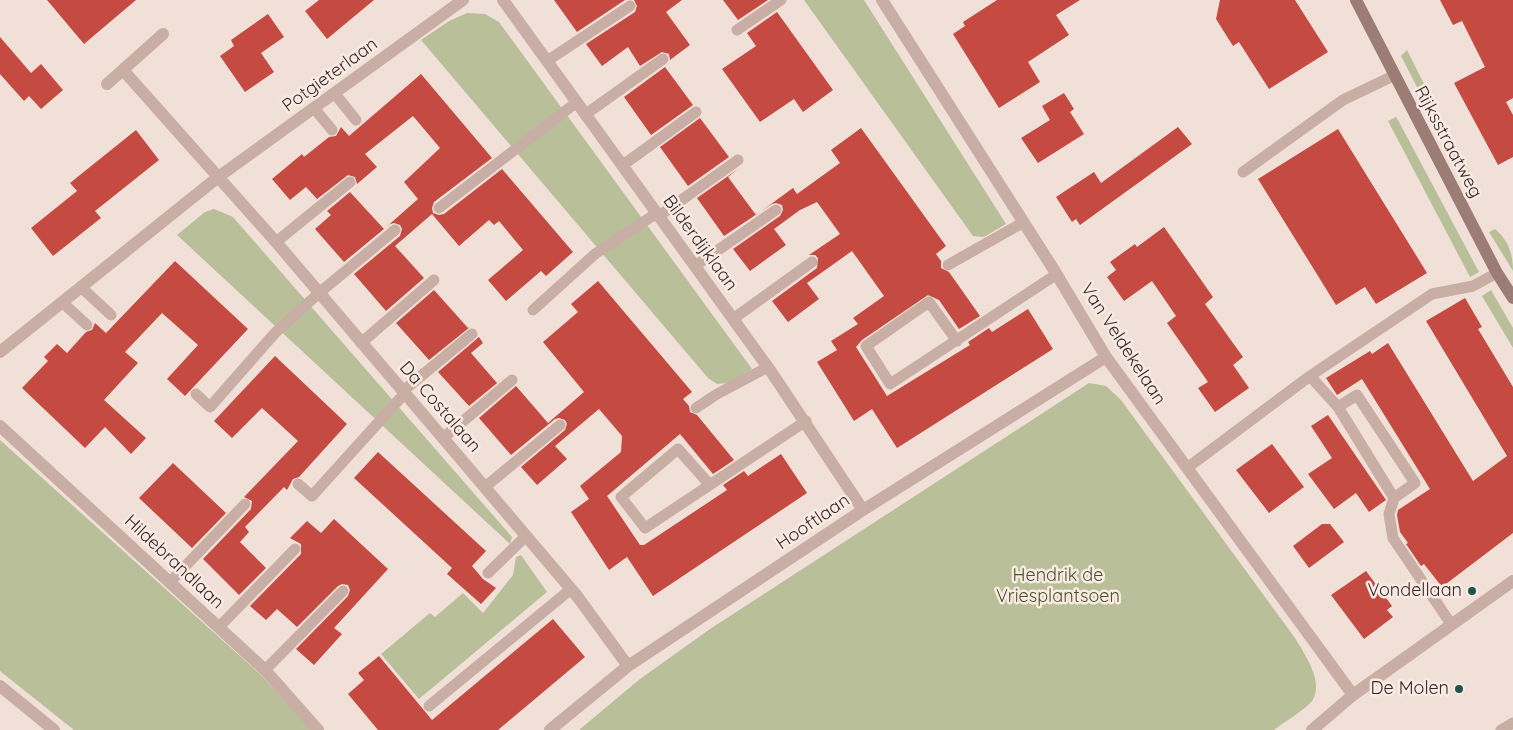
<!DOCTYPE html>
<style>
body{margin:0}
canvas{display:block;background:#f1e0d8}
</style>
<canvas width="1513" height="730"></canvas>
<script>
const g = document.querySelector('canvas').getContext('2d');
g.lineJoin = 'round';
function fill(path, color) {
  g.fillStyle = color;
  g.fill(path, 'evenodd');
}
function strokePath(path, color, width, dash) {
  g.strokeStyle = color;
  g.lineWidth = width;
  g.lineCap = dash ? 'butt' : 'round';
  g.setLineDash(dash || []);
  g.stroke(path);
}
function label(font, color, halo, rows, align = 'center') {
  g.font = font + ' Quicksand,sans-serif';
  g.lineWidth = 5;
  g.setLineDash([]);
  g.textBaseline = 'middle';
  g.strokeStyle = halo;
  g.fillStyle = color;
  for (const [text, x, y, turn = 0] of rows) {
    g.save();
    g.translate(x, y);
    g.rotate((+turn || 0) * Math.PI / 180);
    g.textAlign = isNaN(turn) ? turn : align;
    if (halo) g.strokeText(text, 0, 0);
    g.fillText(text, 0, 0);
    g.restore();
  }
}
const green = new Path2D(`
 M804,0H864L1006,224L984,237L973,236Z
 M467,13L485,14L499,22L752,369L729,383L717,384L708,378L421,40L449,21Z
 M1407,50L1427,90L1421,95L1401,56Z
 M1433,102L1448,133L1440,136L1426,107Z
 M1396,117L1398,120L1479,272L1470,277L1388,121Z
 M1459,151L1479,191L1472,195L1452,156Z
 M214,209L233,217L512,537L510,544L177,235L205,212Z
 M1495,229C1509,241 1513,254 1513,271L1489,232Z
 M1491,290L1513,328V348L1482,296Z
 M1089,383L1106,386L1121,400L1295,638C1304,653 1325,683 1312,701C1305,710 1284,722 1274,730H579L640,679L710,629Z
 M0,440L261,675L311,730H74L0,671Z
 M521,555L547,592L419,699L381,654L430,613L435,617L463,593L483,613L513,575L516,557Z`);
const building = new Path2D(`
 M47,0H136L84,44Z
 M319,0H374L327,39L305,11Z
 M554,0H625L577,32Z
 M634,0H682L666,12L690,45L670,60L669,54L662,52L640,66L628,47L602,66L586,44L635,12L637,6Z
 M723,0H768L738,20Z
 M997,0H1080L1056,15L1069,35L1028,62L1040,82L999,108L953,34L965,26L963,22Z
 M1220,0H1295L1328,52L1269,89L1239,42L1233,46L1216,19Z
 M1440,0H1513V98L1506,102L1513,115V157L1498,165L1454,83L1485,67L1462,21L1453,25Z
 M777,12L833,90L803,112L794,99L760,122L722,69L756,46L747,33Z
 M268,14L284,37L261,53L274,72L245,92L220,56L234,46L231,40Z
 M0,37L31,73L41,64L63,90L41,109L29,96L24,101L0,74Z
 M665,67L693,105L651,135L624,97Z
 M421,74L492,158L434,202L432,208L433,213L439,215L444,214L502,169L573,252L546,276L541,271L506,301L488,280L523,250L499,221L494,225L489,220L459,246L432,214L395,246L424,278L386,311L354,274L400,236L402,229L400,225L394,223L390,224L344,262L315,229L331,215L327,211L350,192L384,229L418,199L404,182L440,148L413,116L365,154L377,167L357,184L355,177L348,175L317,199L306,187L290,200L272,179L302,154L304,157L329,137L336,136L341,127L349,136Z
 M1064,93L1074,109L1070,112L1084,134L1038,163L1021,138L1050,120L1042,106Z
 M700,118L729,157L688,186L660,147Z
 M1178,127L1192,144L1080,225L1076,219L1072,222L1056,197L1094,172L1101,183Z
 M861,128L946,246L936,254L941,261V268L949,272L980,316L959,329L939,300L928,295L862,340L856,347L887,396L970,345L968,342L989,328L992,332L1028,309L1053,349L897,448L872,409L854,421L817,362L837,350L831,341L858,324L853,318L884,296L852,251L807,283L819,299L788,322L772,301L817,268L818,258L815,255H809L840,234L817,202L800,210L774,229L786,245L750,271L733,249L780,216L783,210L782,205L776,203L772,204L724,236L697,198L738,169L728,177L756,215L793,188L797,194L840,163L831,150Z
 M1338,129L1427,273L1376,304L1365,287L1336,305L1258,179Z
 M136,130L159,160L95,211L101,218L53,256L31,228L77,191L70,183Z
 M1164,227L1213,297L1205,304L1243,357L1233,365L1249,388L1215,412L1198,388L1208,382L1167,323L1176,316L1152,281L1124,301L1107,277L1116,270L1110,262L1135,244L1137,247Z
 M175,261L248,329L185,396L167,379L198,345L162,313L125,352L138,363L104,400L146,438L131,454L105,427L85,448L22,388L48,361L44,357L57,344L67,353L86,332L92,330L95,323L106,333Z
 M598,281L692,392L683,399L689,406L690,412L697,415L734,460L713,474L680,434L607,496L640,545H644L727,490L723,485L744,471L748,476L781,454L807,493L653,596L627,557L609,570L571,512L589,499L580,486L621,452L622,436L599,409L555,446L567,459L537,485L521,467L565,430L567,424L565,420L559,418L555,419L511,455L479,418L516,386L548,423L584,392L543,342L578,312L571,304Z
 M434,290L468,328L470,327L429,360L396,323Z
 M1465,298L1482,327L1478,329L1513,387V533L1442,587L1424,564L1421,566L1406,544L1408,543L1400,532L1397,515L1398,510L1430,489L1362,379L1337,395L1326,378L1370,351L1372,354L1388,343L1473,481L1507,456L1426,321Z
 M479,337L483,343L471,353L497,383L507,375L469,406L438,372Z
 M275,356L347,424L299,477L293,479L287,490L284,487L245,527L249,532L240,542L266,568L239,595L203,559L251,509L252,501L244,497L298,441L262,408L232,438L214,421Z
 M1328,415L1386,500L1369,512L1356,493L1334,509L1308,474L1332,458L1311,426Z
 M1272,444L1304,487L1269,513L1236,470Z
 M378,452L486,551L472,566L483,579L496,588L481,604L447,574L452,568L354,478Z
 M173,463L226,513L192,548L139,498Z
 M334,519L388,569L334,628L342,634L314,665L296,649L348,596L350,590L348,585L342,584L338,586L297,627L277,609L266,620L250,606L301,554V544L290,538L307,521L321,533Z
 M1322,524H1330L1344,542L1309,568L1293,546Z
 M1366,571L1392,606L1387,610L1393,617L1364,639L1331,595Z
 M553,619L585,657L498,730H378L348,694L364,680L358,673L379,656L432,720Z`);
const service = new Path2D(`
 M737,30L781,0
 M547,61L630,6
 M335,94L356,120
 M314,108L332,130
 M586,114L663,59
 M623,165L696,112
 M1243,172L1343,100L1393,76
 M439,208L577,102
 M659,216L738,160
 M276,242L350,182
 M948,265L1024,222
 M695,266L776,210
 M82,288L111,315
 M63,303L87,325
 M533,310L595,254L657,213
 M733,319L812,262
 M957,341L929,302L866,346L890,384L1057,274
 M361,343L434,280
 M1310,376L1338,407L1357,395L1415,483L1394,498L1338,407
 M403,391L472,334
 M196,394L210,407L275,333L319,293L395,230
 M696,408L717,394L768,367
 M443,438L512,380
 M1187,468L1310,376L1432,294L1473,286L1497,273
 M298,484L312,496L405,393
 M710,485L678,449L621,497L645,528L806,421
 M485,487L560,425
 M1394,498L1389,514L1393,538L1451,624
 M488,573L526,536
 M170,582L245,504
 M219,627L295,549
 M265,670L343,591
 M429,706L571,589
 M1501,730L1513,723`);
const minor = new Path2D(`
 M503,0L772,373L863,510
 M882,0L1054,270L1106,357L1353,695
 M123,70L276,242L443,438L577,596L628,666
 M107,84L163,34
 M0,352L217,178L463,0
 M0,426L265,670L318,730
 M0,686L54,730
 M550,730L628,666L863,510L1106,357`);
const tertiary = new Path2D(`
 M1312,730L1353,695L1513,581`);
const secondary = new Path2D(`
 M1356,0L1497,273L1513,298`);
const markers = [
 [1472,591,5,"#1c544e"],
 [1459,689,5,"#1c544e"]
];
const streetNames = [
 ["Potgieterlaan",330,75,-36],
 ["Rijksstraatweg",1448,142,62],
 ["Bilderdijklaan",700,243,54],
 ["Van Veldekelaan",1123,344,57],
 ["Da Costalaan",440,407,49],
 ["Hooftlaan",813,522,-34],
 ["Hildebrandlaan",174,562,43]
];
const parkNames = [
 ["Hendrik de",1058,576],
 ["Vriesplantsoen",1058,597]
];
const poiNames = [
 ["Vondellaan",1462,591],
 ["De Molen",1449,689]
];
fill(green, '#b9bf98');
fill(building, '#c44a42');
strokePath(service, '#c8aea4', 11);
strokePath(minor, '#c8aea4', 12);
strokePath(tertiary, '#c8aea4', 12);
strokePath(secondary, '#9c7d76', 12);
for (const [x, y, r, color] of markers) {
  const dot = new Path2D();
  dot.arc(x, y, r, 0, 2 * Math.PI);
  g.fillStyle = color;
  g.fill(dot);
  strokePath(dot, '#f9ebe4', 2);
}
label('18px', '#342826', '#f9ebe4', streetNames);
label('18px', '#4a522a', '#f9ebe4', parkNames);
label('18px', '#342826', '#f9ebe4', poiNames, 'right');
</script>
